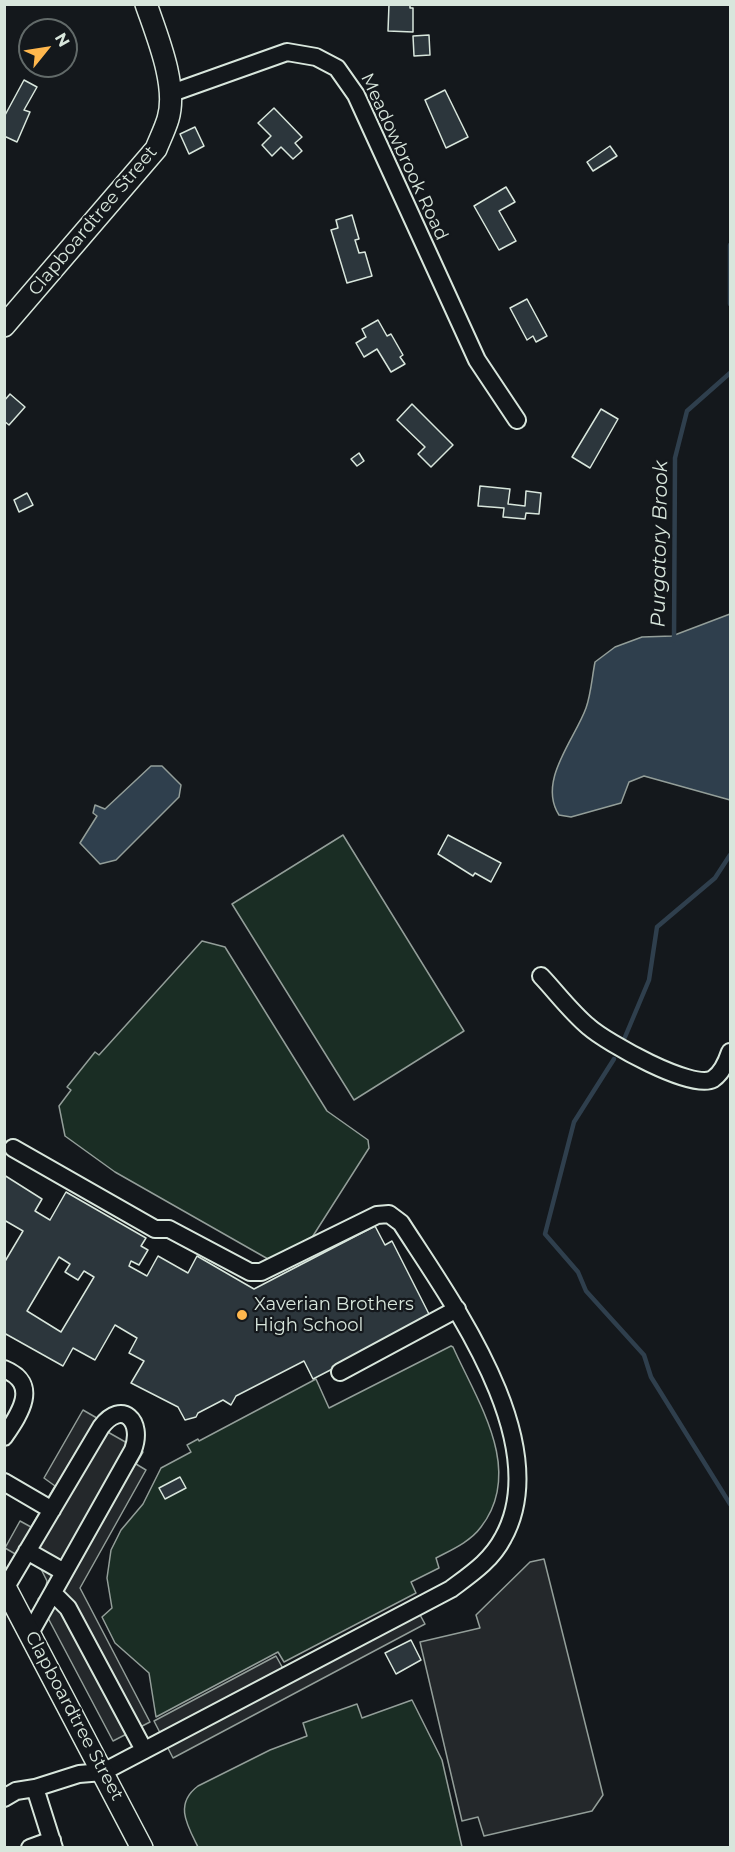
<!DOCTYPE html>
<style>
body{margin:0}
#map{position:relative;width:735px;height:1852px;overflow:hidden;background:#14181c;font-family:Montserrat,sans-serif}
canvas{display:block}
.frame{position:absolute;inset:0;border:6px solid #d8e6dc;pointer-events:none}
.north{position:absolute;left:18px;top:18px;width:60px;height:60px;box-sizing:border-box;background:#14181c;border:2px solid #626a69;border-radius:50%;rotate:60deg;font-size:16px;font-weight:700;line-height:24px;text-align:center;color:#d8e6dc}
.north::after{content:'';display:block;margin:auto;width:21px;height:27px;background:#ffb74d;clip-path:polygon(50% 0,100% 100%,50% 72%,0 100%)}
</style>
<div id="map">
<canvas width="735" height="1852"></canvas>
<div class="frame"></div>
<div class="north">N</div>
</div>
<script>
const g = document.querySelector('canvas').getContext('2d');
g.lineJoin = 'round';
function fill(path, color) {
  g.fillStyle = color;
  g.fill(path, 'evenodd');
}
function strokePath(path, color, width, dash) {
  g.strokeStyle = color;
  g.lineWidth = width;
  g.lineCap = dash ? 'butt' : 'round';
  g.setLineDash(dash || []);
  g.stroke(path);
}
function label(font, color, halo, rows, align = 'center') {
  g.font = font + ' Montserrat,sans-serif';
  g.lineWidth = 4.5;
  g.setLineDash([]);
  g.textBaseline = 'middle';
  g.strokeStyle = halo;
  g.fillStyle = color;
  for (const [text, x, y, turn = 0] of rows) {
    g.save();
    g.translate(x, y);
    g.rotate((+turn || 0) * Math.PI / 180);
    g.textAlign = isNaN(turn) ? turn : align;
    if (halo) g.strokeText(text, 0, 0);
    g.fillText(text, 0, 0);
    g.restore();
  }
}
const green = new Path2D(`
 M343,835L464,1031L354,1100L232,904Z
 M202,941L225,947L327,1111L368,1140L369,1148L311,1239L268,1259L115,1172L65,1136L59,1106L71,1090L67,1087L95,1052L99,1055Z
 M451,1346L453,1347C477,1401 525,1470 481,1527C470,1542 451,1550 436,1558L439,1568L411,1582L416,1593L284,1662L278,1652L156,1717L149,1673L115,1643L102,1617L112,1608L107,1578L111,1550L121,1530L143,1504L161,1468L191,1452L187,1445L198,1439L199,1441L316,1379L329,1408Z
 M412,1700L442,1760L462,1847H198C187,1825 174,1804 198,1786L270,1750L307,1736L303,1723L357,1704L362,1718Z`);
const parking = new Path2D(`
 M83,1410L109,1425L106,1431L143,1452L136,1464L146,1470L80,1588L150,1722L113,1741L38,1599L45,1592L47,1581L41,1569L5,1548L20,1521L31,1527L55,1486L44,1478Z
 M544,1559L603,1795L592,1811L484,1836L478,1817L462,1821L420,1642L480,1628L476,1615L530,1562Z
 M419,1613L425,1624L173,1758L154,1721L276,1656L290,1681Z`);
const water = new Path2D(`
 M730,614V800L644,776L629,782L621,803L571,817L559,815C537,781 575,739 586,708C591,694 592,677 595,662L615,647L642,637L672,636Z
 M151,766H162L181,785L179,797L116,860L100,864L80,843L97,816L93,813L95,805L105,809Z`);
const stream = new Path2D(`
 M730,245V304
 M674,640L675,458L687,411L730,373
 M625,1037L649,980L657,927L715,878L730,855
 M614,1059L574,1122L545,1234L578,1272L586,1291L644,1355L651,1377L730,1504`);
const building = new Path2D(`
 M389,4H410V8H413V32L388,31Z
 M429,35L430,55L414,56L413,36Z
 M24,80L37,87L24,110L30,112L17,142L4,136V117Z
 M445,90L468,137L446,148L425,100Z
 M274,108L302,137L295,143L302,151L293,159L281,147L272,156L262,145L271,136L258,123Z
 M195,127L204,146L189,154L180,134Z
 M610,146L617,156L593,171L587,162Z
 M506,187L515,202L499,211L516,241L499,250L474,206Z
 M352,215L359,239L355,240L359,253L365,252L372,276L347,283L331,230L338,228L336,220Z
 M527,299L547,336L536,342L533,336L527,340L510,308Z
 M378,320L387,336L391,334L403,355L400,357L405,364L391,372L377,349L364,357L356,343L366,337L362,329Z
 M10,394L25,407L9,425L4,421V401Z
 M412,404L453,445L431,467L418,454L425,447L397,420Z
 M601,409L618,419L590,468L572,457Z
 M359,453L364,461L357,466L351,459Z
 M480,486L510,489L508,504L525,506L526,491L541,493L539,514L526,513L525,519L503,517L504,508L478,506Z
 M27,493L33,505L19,512L14,500Z
 M448,835L501,863L491,882L475,873L473,876L438,854Z
 M4,1175L42,1199L35,1211L50,1220L66,1192L146,1238L141,1246L148,1250L139,1265L131,1261L129,1266L147,1276L158,1256L188,1273L197,1256L254,1289L375,1226L385,1245L392,1241L431,1318L313,1379L304,1361L236,1396L231,1405L223,1400L198,1413L196,1417L185,1420L178,1407L131,1383L144,1361L129,1353L137,1338L115,1325L95,1360L73,1348L63,1366L4,1333V1263L23,1231L4,1220ZM59,1257L70,1264L65,1272L78,1280L84,1271L94,1277L61,1332L27,1311Z
 M180,1477L186,1488L165,1499L159,1488Z
 M411,1640L421,1660L396,1674L385,1653Z`);
const minor = new Path2D(`
 M169,94L287,52L316,57L337,68L356,95L477,360L517,420
 M541,976C557,993 571,1012 589,1027C606,1042 692,1091 713,1079C722,1073 727,1061 730,1052
 M13,1148L155,1229H169L250,1272H261L377,1215L389,1214L401,1223C451,1301 556,1443 503,1538C491,1561 471,1574 451,1589L103,1772L79,1774L35,1788L54,1848
 M4,1369C41,1384 19,1415 4,1437
 M340,1372L457,1309
 M4,1482L52,1510
 M27,1551L64,1572
 M6,1587L101,1427C122,1399 144,1421 133,1450L30,1633
 M53,1593L68,1608L144,1750
 M4,1798L16,1791L35,1788
 M30,1848L52,1840`);
const major = new Path2D(`
 M4,326L156,149C160,139 165,129 168,119C178,86 157,36 146,4
 M4,1585L142,1848`);
const markers = [
 [242,1315,6,"#ffb74d"]
];
const streetNames = [
 ["Meadowbrook Road",404,157,65],
 ["Clapboardtree Street",93,221,-50],
 ["Clapboardtree Street",74,1716,62]
];
const poiNames = [
 ["Xaverian Brothers",254,1305],
 ["High School",254,1326]
];
const waterNames = [
 ["Purgatory Brook",660,544,-89]
];
fill(green, '#1a2d24');
strokePath(green, '#939e99', 1.5);
fill(parking, '#24282b');
strokePath(parking, '#939e99', 1.5);
fill(water, '#2f3f4d');
strokePath(water, '#939e99', 1.5);
strokePath(stream, '#2f3f4d', 4.5);
fill(building, '#2c363c');
strokePath(building, '#d8e6dc', 1.5);
strokePath(minor, '#d8e6dc', 20);
strokePath(major, '#d8e6dc', 24);
strokePath(minor, '#14181c', 16);
strokePath(major, '#14181c', 21);
for (const [x, y, r, color] of markers) {
  const dot = new Path2D();
  dot.arc(x, y, r, 0, 2 * Math.PI);
  g.fillStyle = color;
  g.fill(dot);
  strokePath(dot, '#14181c', 2);
}
label('18px', '#d8e6dc', '#14181c', streetNames);
label('18px', '#d8e6dc', '#14181c', poiNames, 'left');
label('italic 20px', '#d8e6dc', '#14181c', waterNames);
</script>
